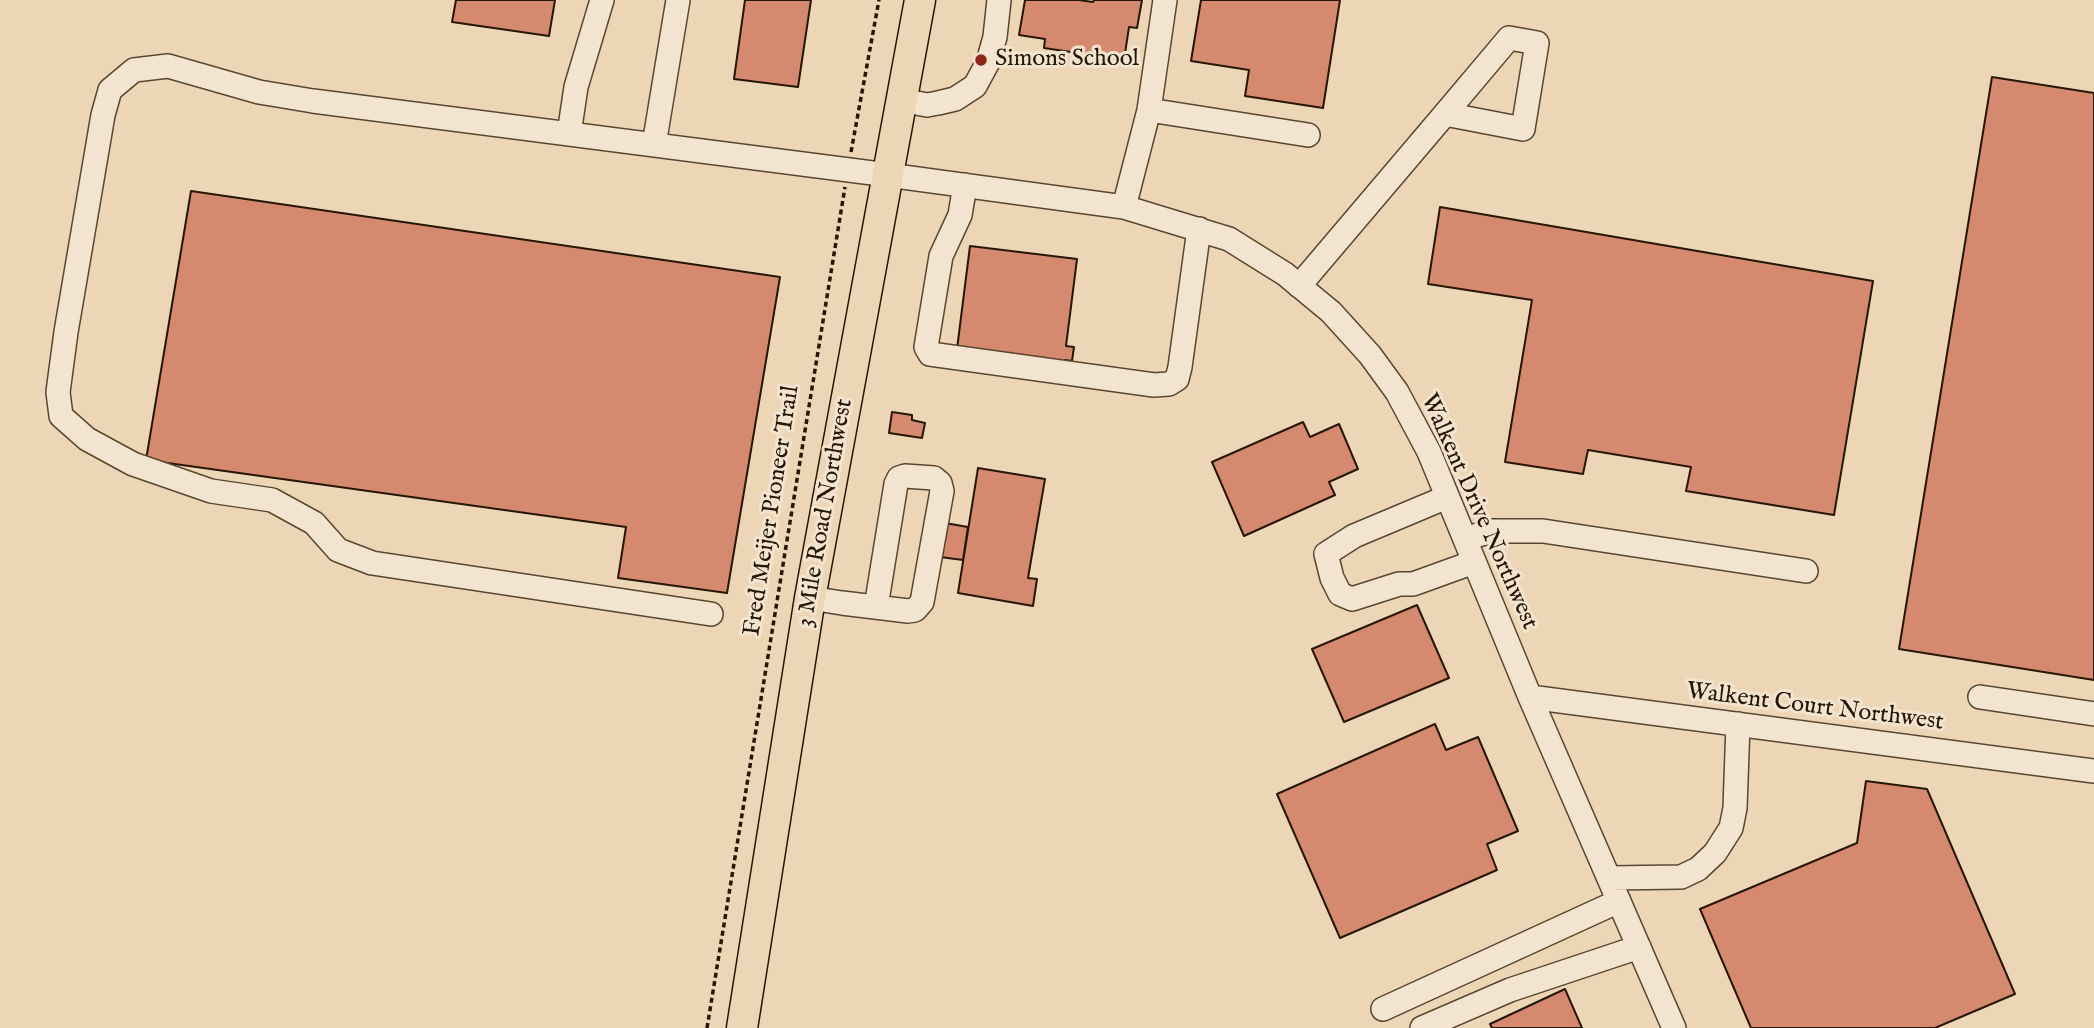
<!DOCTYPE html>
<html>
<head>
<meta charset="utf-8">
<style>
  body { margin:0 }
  canvas { display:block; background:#ecd6b5 }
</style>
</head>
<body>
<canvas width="2094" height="1028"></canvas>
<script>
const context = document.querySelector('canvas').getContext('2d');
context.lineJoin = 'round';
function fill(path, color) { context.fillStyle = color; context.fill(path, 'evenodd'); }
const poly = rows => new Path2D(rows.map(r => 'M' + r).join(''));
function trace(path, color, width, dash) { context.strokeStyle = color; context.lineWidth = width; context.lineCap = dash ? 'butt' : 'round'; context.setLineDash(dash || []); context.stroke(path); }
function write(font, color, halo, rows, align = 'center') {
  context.font = font + ' "IM FELL English",serif'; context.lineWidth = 6; context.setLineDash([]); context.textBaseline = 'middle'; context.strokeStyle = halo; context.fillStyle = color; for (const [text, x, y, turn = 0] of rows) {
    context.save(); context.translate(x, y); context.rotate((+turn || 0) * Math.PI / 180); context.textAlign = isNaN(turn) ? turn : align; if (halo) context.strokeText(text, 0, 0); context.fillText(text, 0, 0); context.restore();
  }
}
const building = poly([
  [456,0,555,0,549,36,452,22,456,0],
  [745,0,811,0,798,87,734,79,745,0],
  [1025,0,1079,0,1093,2,1094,0,1142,0,1137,28,1129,27,1124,60,1044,48,1045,39,1019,35,1025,0],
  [1201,0,1340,0,1323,108,1245,96,1249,70,1191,61,1201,0],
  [1992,77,2094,93,2094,680,1899,649,1992,77],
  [191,191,780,277,727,593,618,578,626,527,146,460,191,191],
  [1440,207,1873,281,1834,515,1686,491,1691,467,1588,450,1583,474,1505,462,1532,300,1428,284,1440,207],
  [970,246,1077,259,1066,346,1074,347,1072,361,1065,360,1065,362,957,349,970,246],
  [892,412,912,415,912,420,925,423,922,438,889,433,892,412],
  [1303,422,1310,437,1339,424,1358,469,1329,482,1335,495,1244,536,1212,462,1303,422],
  [978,468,1045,479,1028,578,1037,579,1033,606,958,593,978,468],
  [945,523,968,527,963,560,940,557,945,523],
  [1417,605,1449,678,1344,722,1312,649,1417,605],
  [1435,724,1446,750,1478,737,1518,831,1487,844,1497,870,1340,938,1277,794,1435,724],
  [1866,781,1927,789,2015,994,1935,1028,1751,1028,1700,909,1857,843,1866,781],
  [1565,989,1582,1028,1492,1028,1490,1024,1565,989]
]);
const path = poly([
  [851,152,879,0],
  [707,1028,845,187]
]);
const minor = poly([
  [901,100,927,105,938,103,955,99,975,86,988,62,995,37,999,0],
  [1149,110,1308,135],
  [569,134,576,87,602,0],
  [654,145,678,0],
  [965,185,960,215,941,256,926,347,930,354,1154,385,1169,384,1177,379,1180,367,1199,229],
  [1124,207,1149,110,1165,0],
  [1299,286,1445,114,1509,38,1537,43,1523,129,1445,114],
  [1447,497,1354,536,1326,554,1332,578,1340,594,1352,599,1399,584,1413,584,1474,562],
  [1465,539,1491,531,1543,531,1806,571],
  [810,598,842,603,908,611,915,610,922,602,942,491,940,483,934,478,905,476,899,478,896,484,876,607],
  [711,614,372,563,338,550,314,523,272,500,211,491,133,464,87,439,61,416,58,392,66,332,103,115,110,90,134,70,168,66,259,92,313,101,888,175,1124,207,1229,239,1285,274,1331,312,1370,355,1397,392,1429,452,1530,697,1674,1028],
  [1530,697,2094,771],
  [1980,697,2094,714],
  [1609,878,1681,877,1698,869,1715,853,1731,828,1735,808,1738,724],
  [1383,1009,1619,901],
  [1422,1028,1510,990,1639,947]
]);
const major = poly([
  [742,1028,810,598,920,0]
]);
const markers = [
  [981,60,7,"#8f2418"]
];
const poiNames = [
  ["Simons School",995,60]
];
const streetNames = [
  ["Fred Meijer Pioneer Trail",773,511,-81],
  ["Walkent Drive Northwest",1478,512,66],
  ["3 Mile Road Northwest",826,513,-80],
  ["Walkent Court Northwest",1815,708,7]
];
fill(building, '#d5896f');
trace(building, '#261704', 2);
trace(minor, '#584730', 26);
trace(major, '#261704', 33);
trace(path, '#261704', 3.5, [5, 3.5]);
trace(minor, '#f3e4cf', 23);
trace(major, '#ecd6b5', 30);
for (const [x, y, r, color] of markers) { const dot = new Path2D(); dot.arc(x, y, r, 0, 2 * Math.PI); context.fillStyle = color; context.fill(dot); trace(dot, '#f3e4cf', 2.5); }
write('24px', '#261704', '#f3e4cf', poiNames, 'left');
write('24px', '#261704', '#f3e4cf', streetNames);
</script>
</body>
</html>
